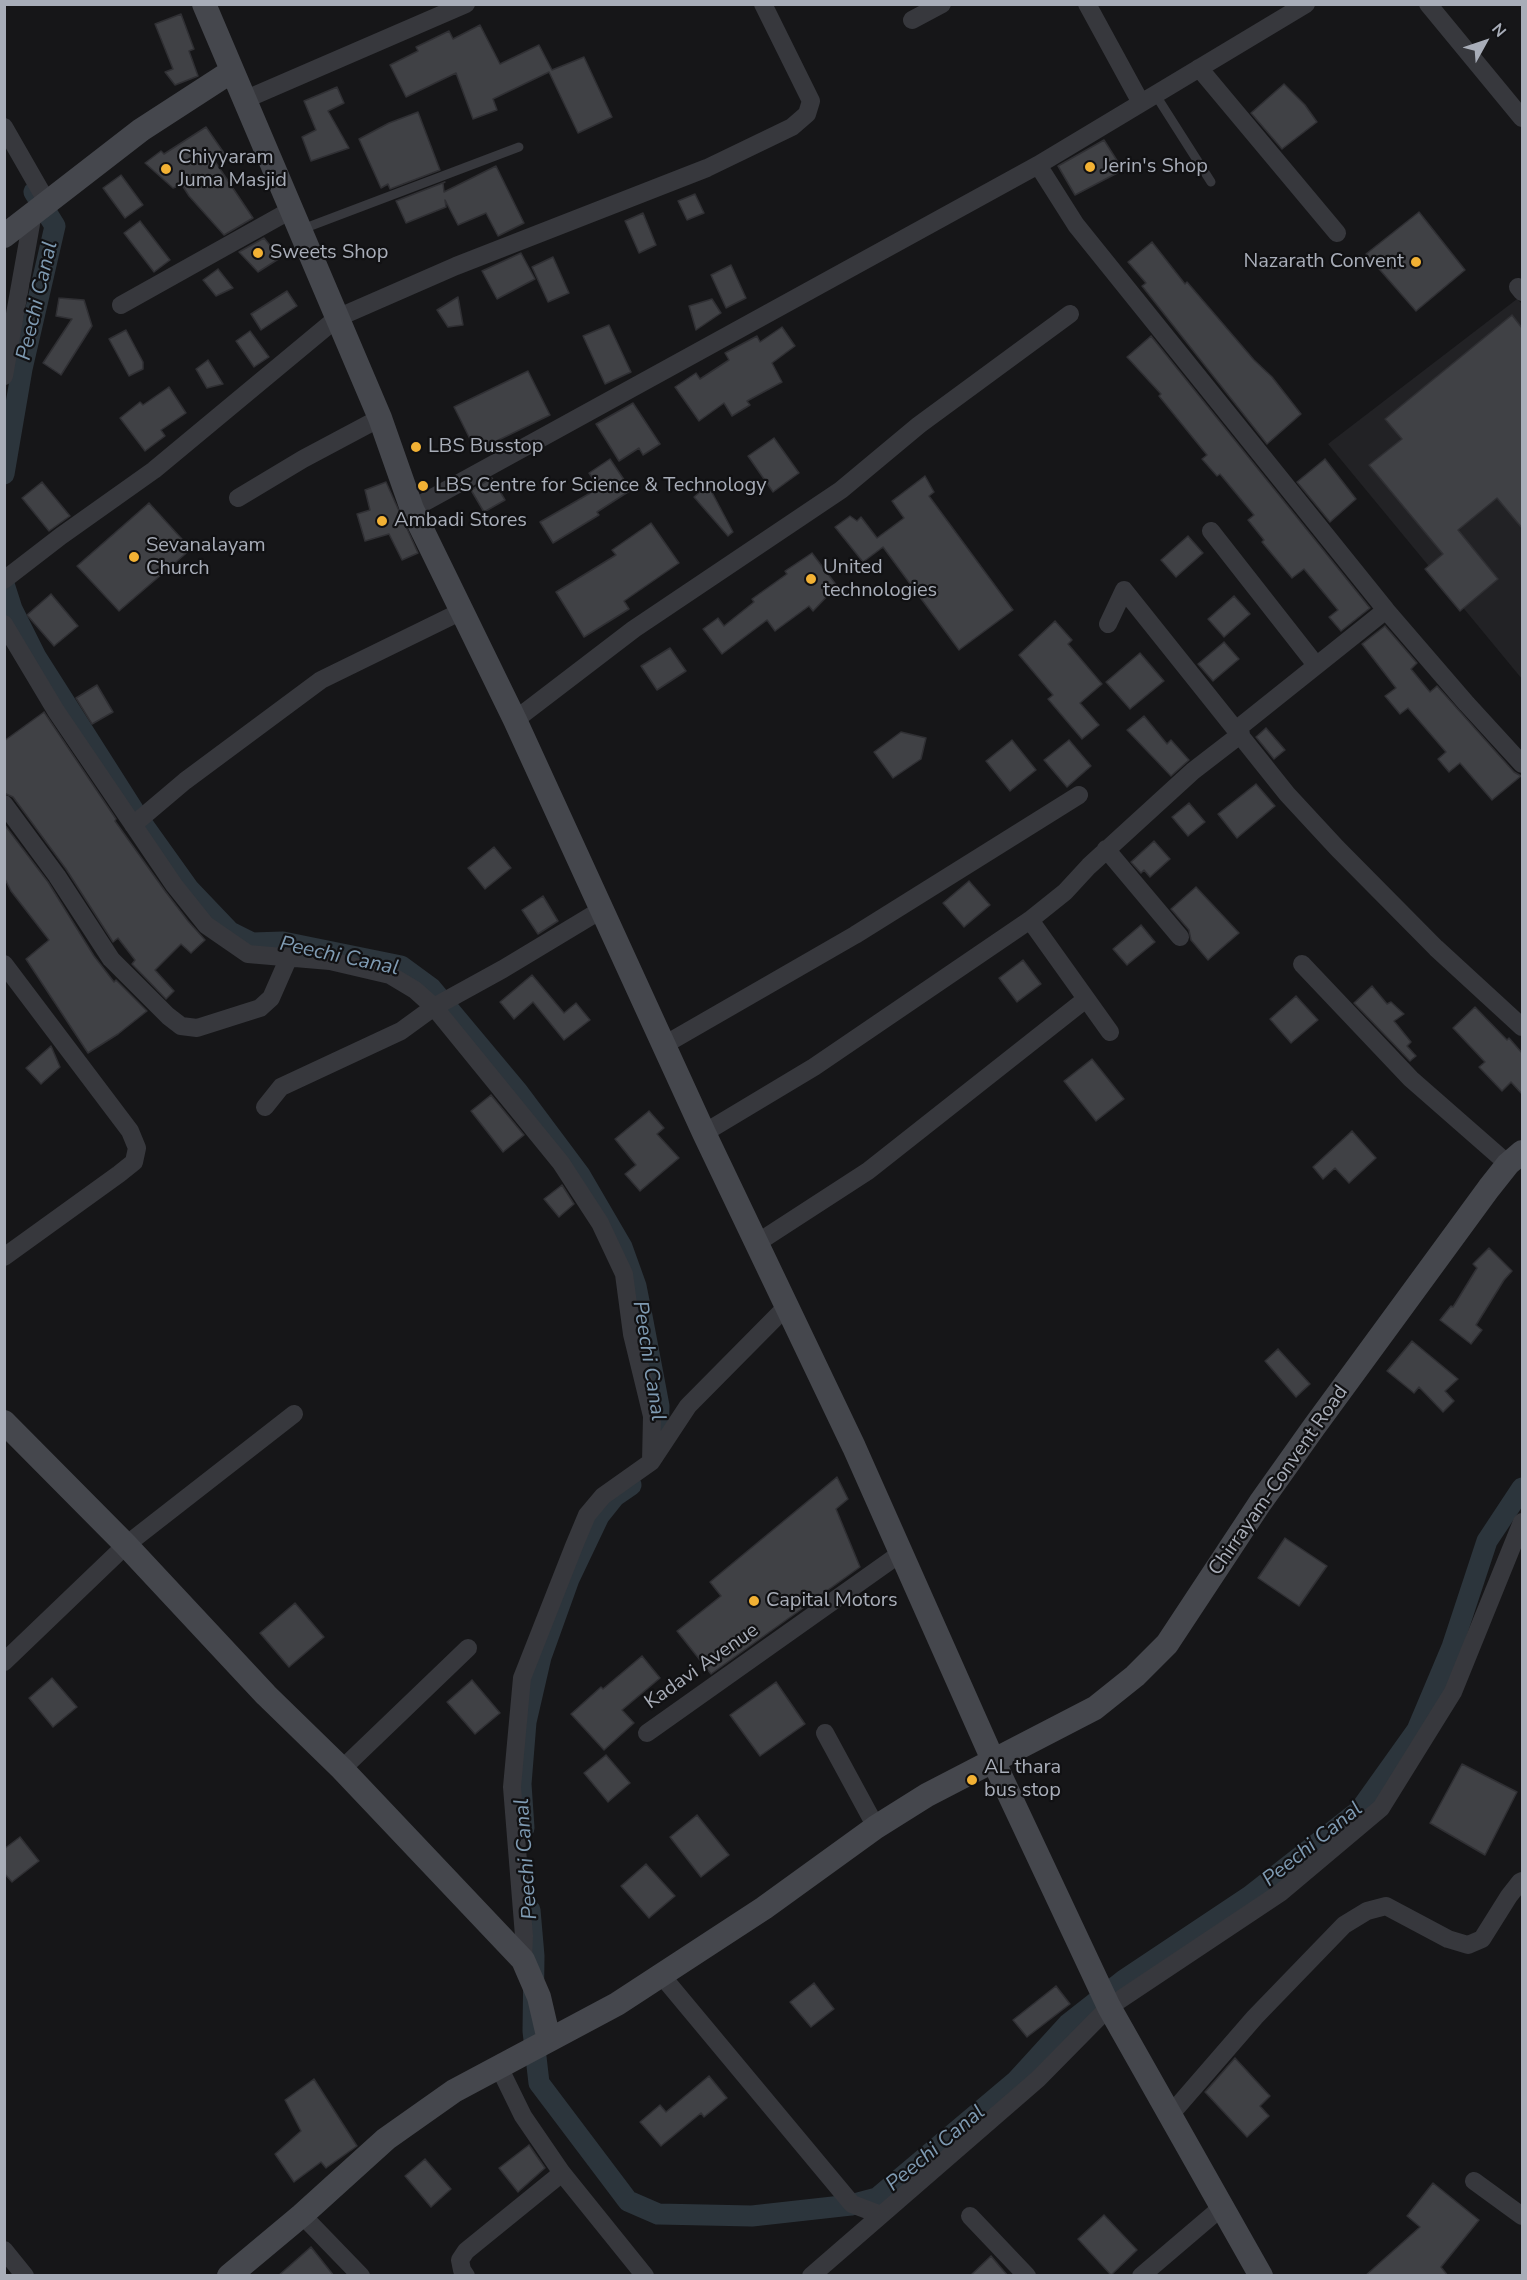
<!DOCTYPE html>
<html>
<head>
<meta charset="utf-8">
<style>
  body { margin:0 }
  #map { position:relative; width:1527px; height:2280px; overflow:hidden; background:#161618; font-family:"Nunito Sans",sans-serif }
  canvas { display:block }
  .frame { position:absolute; inset:0; border:6px solid #a8adb8; pointer-events:none }
  .north { position:absolute; left:1455px; top:12px; width:60px; height:60px; -webkit-text-stroke:4px #111113; paint-order:stroke; rotate:50deg; font-size:16px; font-weight:700; line-height:24px; text-align:center; color:#a8adb8 }
  .north::after { content:''; display:block; margin:auto; width:21px; height:27px; background:#a8adb8; clip-path:polygon(50% 0,100% 100%,50% 72%,0 100%) }
</style>
</head>
<body>
<div id="map">
<canvas width="1527" height="2280"></canvas>
<div class="frame"></div>
<div class="north">N</div>
</div>
<script>
const context = document.querySelector('canvas').getContext('2d');
context.lineJoin = 'round';
function fill(path, color) { context.fillStyle = color; context.fill(path, 'evenodd'); }
const poly = rows => new Path2D(rows.map(r => 'M' + r).join(''));
function trace(path, color, width, dash) { context.strokeStyle = color; context.lineWidth = width; context.lineCap = dash ? 'butt' : 'round'; context.setLineDash(dash || []); context.stroke(path); }
function write(font, color, halo, rows, align = 'center') {
  context.font = font + ' "Nunito Sans",sans-serif'; context.lineWidth = 4.5; context.setLineDash([]); context.textBaseline = 'middle'; context.strokeStyle = halo; context.fillStyle = color; for (const [text, x, y, turn = 0] of rows) {
    context.save(); context.translate(x, y); context.rotate((+turn || 0) * Math.PI / 180); context.textAlign = isNaN(turn) ? turn : align; if (halo) context.strokeText(text, 0, 0); context.fillText(text, 0, 0); context.restore();
  }
}
const built = poly([
  [1517,299,1522,304,1522,679,1328,444]
]);
const canal = poly([
  [4,474,22,369,55,226,34,192],
  [4,584,12,609,36,657,139,819,189,889,230,932,252,943,283,942,401,966,431,988,518,1092,580,1175,622,1247,636,1286,642,1316,659,1406,658,1437],
  [524,1828,521,1784,526,1722,541,1657,569,1579,599,1516,615,1496,631,1485],
  [530,1910,534,1956,533,2031,539,2083,628,2201,658,2214,752,2216,851,2205,877,2198,1016,2081,1068,2024,1124,1980,1250,1896,1360,1810,1417,1730,1452,1647,1487,1541,1522,1488]
]);
const building = poly([
  [181,14,194,49,189,51,198,76,175,85,165,72,173,69,155,24,181,14],
  [480,25,500,64,539,45,552,70,584,57,612,117,578,133,549,72,493,99,497,110,473,119,456,73,406,97,390,65,418,51,416,47,449,31,453,39,480,25],
  [1284,84,1305,105,1317,122,1282,149,1251,113,1284,84],
  [337,87,344,103,328,111,349,148,311,161,302,137,316,130,304,101,337,87],
  [418,112,440,170,390,189,388,184,381,188,359,139,389,123,418,112],
  [206,127,224,153,214,160,253,218,224,235,189,196,182,185,173,188,145,163,161,151,164,154,206,127],
  [1104,140,1123,170,1075,195,1058,166,1104,140],
  [496,166,524,223,498,236,486,213,458,225,445,200,446,207,406,223,396,201,445,182,443,183,444,192,496,166],
  [121,175,143,205,125,218,103,188,121,175],
  [695,194,704,213,687,220,678,201,695,194],
  [1419,212,1465,270,1416,311,1366,254,1419,212],
  [643,213,656,245,639,253,625,221,643,213],
  [140,221,170,260,154,272,124,233,140,221],
  [264,238,280,258,258,272,239,252,264,238],
  [1152,242,1185,284,1187,282,1254,360,1272,377,1301,414,1267,444,1142,286,1146,283,1128,262,1152,242],
  [521,253,535,279,497,299,482,271,521,253],
  [553,257,569,293,548,302,532,267,553,257],
  [731,265,746,298,726,308,711,275,731,265],
  [218,269,233,288,216,296,203,280,218,269],
  [287,291,297,306,261,330,251,314,287,291],
  [458,297,463,325,448,327,437,310,458,297],
  [59,298,84,300,92,326,61,375,43,363,72,319,56,316,59,298],
  [712,299,721,313,696,330,689,306,712,299],
  [1512,315,1522,328,1522,528,1497,498,1458,530,1498,579,1460,611,1425,569,1443,554,1369,465,1402,439,1385,419,1512,315],
  [609,325,631,372,605,384,583,336,609,325],
  [782,327,795,346,772,363,782,382,747,401,750,405,732,416,724,403,699,421,675,387,696,373,700,379,729,360,725,353,757,336,760,342,782,327],
  [126,330,143,362,143,369,129,376,109,339,126,330],
  [250,331,269,357,254,367,236,341,250,331],
  [1151,336,1370,608,1341,631,1329,617,1338,610,1304,569,1292,578,1262,542,1264,540,1248,520,1254,515,1220,474,1217,476,1202,459,1207,455,1159,396,1161,394,1127,357,1151,336],
  [208,360,223,384,207,388,196,369,208,360],
  [528,371,550,415,476,451,454,407,528,371],
  [169,387,186,413,161,430,165,436,145,451,120,418,140,402,143,405,169,387],
  [633,403,660,444,643,455,639,448,619,461,596,424,633,403],
  [774,438,799,473,773,492,748,456,774,438],
  [610,459,631,490,597,512,599,515,553,543,540,522,599,488,589,473,610,459],
  [1325,459,1356,499,1330,522,1297,482,1325,459],
  [925,476,934,492,929,496,1013,610,959,650,883,547,863,562,835,527,850,516,857,521,861,517,877,538,904,518,892,501,925,476],
  [492,478,505,500,484,512,471,490,492,478],
  [42,482,70,516,49,531,22,498,42,482],
  [386,482,418,553,402,560,389,534,365,541,357,514,370,510,365,490,386,482],
  [708,485,733,532,728,536,694,497,708,485],
  [149,503,191,549,119,611,77,566,149,503],
  [651,523,679,563,624,601,629,609,584,637,556,592,616,555,612,550,651,523],
  [1188,536,1203,553,1176,577,1161,560,1188,536],
  [812,553,837,586,813,611,809,606,775,631,767,620,722,654,703,629,718,618,724,626,754,602,752,599,787,574,785,571,812,553],
  [51,594,78,626,54,646,27,615,51,594],
  [1234,596,1250,614,1224,637,1208,619,1234,596],
  [1055,621,1072,640,1068,644,1102,684,1080,703,1099,725,1082,739,1048,699,1053,695,1019,655,1055,621],
  [1385,626,1417,663,1411,669,1430,692,1437,686,1514,772,1521,776,1492,800,1460,763,1449,772,1438,759,1446,752,1408,708,1400,714,1385,696,1396,688,1362,644,1385,626],
  [1224,642,1239,659,1213,681,1198,664,1224,642],
  [670,648,686,671,657,690,641,666,670,648],
  [1140,653,1164,681,1130,709,1106,682,1140,653],
  [97,685,113,712,92,724,76,698,97,685],
  [44,712,116,819,115,821,165,891,188,921,205,940,191,953,181,944,155,970,174,991,166,999,132,964,135,960,118,938,113,942,66,869,13,797,4,793,4,741,44,712],
  [1144,716,1167,744,1171,740,1189,760,1171,776,1127,730,1144,716],
  [1266,728,1285,750,1274,759,1256,737,1266,728],
  [901,732,926,738,921,759,893,778,874,752,901,732],
  [1012,740,1036,770,1010,791,986,761,1012,740],
  [1069,740,1091,766,1067,787,1044,760,1069,740],
  [1256,784,1275,806,1237,838,1218,814,1256,784],
  [1189,803,1205,822,1188,836,1172,817,1189,803],
  [4,824,48,882,94,956,114,982,116,980,147,1011,118,1034,88,1053,26,959,49,940,11,891,4,877,4,824],
  [1154,841,1170,859,1150,877,1144,870,1141,873,1131,862,1154,841],
  [494,847,511,868,485,889,468,868,494,847],
  [969,881,990,905,964,927,943,903,969,881],
  [1196,887,1239,933,1208,960,1191,940,1189,930,1171,909,1196,887],
  [543,896,558,921,538,934,522,910,543,896],
  [1141,925,1155,942,1127,965,1113,949,1141,925],
  [1023,960,1041,984,1017,1002,999,978,1023,960],
  [532,975,564,1013,576,1003,590,1020,564,1040,533,1002,514,1019,500,1002,532,975],
  [1372,986,1387,1004,1391,1002,1404,1014,1394,1021,1411,1042,1407,1046,1416,1056,1410,1061,1354,1003,1372,986],
  [1296,996,1318,1020,1291,1043,1270,1019,1296,996],
  [1475,1007,1507,1040,1509,1038,1522,1053,1522,1094,1511,1082,1502,1091,1479,1067,1485,1062,1453,1028,1475,1007],
  [51,1046,60,1067,41,1084,26,1068,51,1046],
  [1092,1059,1124,1099,1096,1121,1064,1081,1092,1059],
  [491,1095,524,1135,503,1152,471,1111,491,1095],
  [649,1111,664,1128,657,1134,679,1158,640,1191,625,1174,636,1165,615,1139,649,1111],
  [1352,1131,1376,1158,1349,1183,1335,1168,1323,1179,1313,1167,1352,1131],
  [562,1185,574,1204,559,1217,544,1199,562,1185],
  [1489,1248,1512,1271,1504,1280,1476,1325,1482,1330,1471,1344,1440,1320,1451,1306,1453,1307,1477,1268,1473,1264,1489,1248],
  [1412,1341,1458,1379,1445,1391,1454,1401,1443,1412,1419,1387,1414,1393,1387,1371,1412,1341],
  [1278,1349,1310,1384,1296,1397,1265,1361,1278,1349],
  [837,1477,848,1499,836,1509,860,1567,711,1674,677,1631,721,1596,710,1582,837,1477],
  [1285,1538,1327,1566,1299,1606,1258,1578,1285,1538],
  [295,1603,324,1637,289,1667,260,1633,295,1603],
  [642,1656,660,1678,622,1710,634,1723,604,1750,571,1714,601,1687,603,1689,642,1656],
  [52,1678,77,1707,53,1727,29,1698,52,1678],
  [472,1680,500,1713,475,1734,447,1702,472,1680],
  [776,1682,805,1724,760,1756,730,1715,776,1682],
  [606,1755,630,1783,608,1802,584,1773,606,1755],
  [1462,1764,1517,1792,1485,1855,1430,1823,1462,1764],
  [697,1815,729,1855,701,1877,670,1837,697,1815],
  [20,1837,39,1861,12,1882,4,1873,4,1849,20,1837],
  [646,1864,675,1896,649,1918,621,1886,646,1864],
  [814,1983,834,2009,811,2027,790,2002,814,1983],
  [1056,1986,1070,2004,1027,2037,1013,2020,1056,1986],
  [1235,2058,1270,2096,1260,2106,1269,2116,1247,2137,1205,2092,1235,2058],
  [709,2076,727,2098,704,2117,701,2113,661,2146,640,2122,660,2105,666,2112,709,2076],
  [314,2079,357,2146,326,2168,321,2162,294,2182,275,2154,301,2131,285,2100,314,2079],
  [529,2145,545,2168,518,2192,499,2168,529,2145],
  [425,2159,451,2189,431,2207,405,2176,425,2159],
  [1433,2183,1479,2220,1441,2267,1448,2276,1365,2276,1420,2227,1407,2216,1433,2183],
  [1104,2215,1137,2250,1111,2275,1078,2239,1104,2215],
  [311,2247,334,2276,278,2276,311,2247],
  [991,2256,1008,2276,970,2276,991,2256]
]);
const lane = poly([
  [1155,94,1211,182],
  [300,230,519,147]
]);
const street = poly([
  [1087,4,1141,103],
  [1428,4,1522,118],
  [912,20,942,4],
  [1199,68,1337,233],
  [244,100,466,4],
  [4,127,47,202],
  [1038,165,1076,225,1386,610,1467,704,1522,764],
  [1518,287,1522,292],
  [121,305,291,210],
  [4,376,33,213],
  [238,498,303,459,380,418],
  [412,509,1038,165,1306,4],
  [1211,531,1316,665],
  [4,580,61,536,154,470,337,318,456,266,707,168,792,127,807,114,811,101,763,4],
  [4,624,56,711,174,885,206,925,248,954,330,961,390,975,415,990,434,1007,561,1163,600,1223,624,1274,632,1334,652,1416,651,1462],
  [1108,624,1124,590,1287,794,1337,848,1436,948,1522,1027],
  [515,720,634,629,841,490,919,425,1070,314],
  [1237,729,1386,610],
  [4,804,57,876,111,959,168,1016,181,1026,197,1028,260,1008,271,998,289,957],
  [133,825,185,781,321,680,462,611],
  [1106,849,1180,937],
  [1030,920,1110,1032],
  [4,964,130,1131,137,1148,134,1162,119,1174,4,1257],
  [1302,964,1411,1079,1508,1164],
  [664,1045,855,935,1079,795],
  [265,1107,281,1087,401,1031,434,1007,503,969,601,910],
  [704,1133,814,1067,1030,920,1065,892,1089,866,1193,771,1241,734],
  [757,1243,868,1171,1086,999],
  [4,1662,126,1545,294,1414],
  [647,1733,901,1553],
  [825,1733,876,1827],
  [342,1769,468,1648],
  [523,1960,524,1936,512,1787,522,1678,574,1546,587,1515,603,1496,651,1462,688,1406,787,1306],
  [662,1976,852,2204,881,2215],
  [499,2067,523,2116,562,2173,645,2276],
  [1170,2115,1255,2017,1344,1925,1367,1911,1386,1906,1448,1939,1468,1945,1482,1939,1509,1896,1520,1882,1522,1881],
  [1474,2181,1522,2216],
  [302,2215,361,2276],
  [970,2216,1027,2276],
  [4,2250,25,2276],
  [466,2276,462,2270,460,2260,466,2251,562,2173],
  [811,2276,1038,2079,1109,2007,1280,1893,1381,1808,1453,1692,1522,1522],
  [1141,2276,1222,2207]
]);
const secondary = poly([
  [204,4,380,418,412,509,515,720,704,1133,854,1447,993,1760,1109,2007,1261,2276],
  [4,236,141,130,232,71],
  [4,1422,126,1545,266,1695,342,1769,523,1960,539,1997,549,2040],
  [229,2276,302,2215,386,2139,454,2091,617,2004,764,1908,876,1827,927,1795,1095,1708,1135,1676,1167,1644,1260,1503,1314,1427,1489,1188,1508,1164,1522,1152]
]);
const markers = [
  [1090,167,6,"#f2b134"],
  [166,169,6,"#f2b134"],
  [258,253,6,"#f2b134"],
  [1416,262,6,"#f2b134"],
  [416,447,6,"#f2b134"],
  [423,486,6,"#f2b134"],
  [382,521,6,"#f2b134"],
  [134,557,6,"#f2b134"],
  [811,579,6,"#f2b134"],
  [754,1601,6,"#f2b134"],
  [972,1780,6,"#f2b134"]
];
const poiNames = [
  ["Chiyyaram",178,158],
  ["Juma Masjid",178,181],
  ["Jerin's Shop",1102,167],
  ["Sweets Shop",270,253],
  ["Nazarath Convent",1404,262,"right"],
  ["LBS Busstop",428,447],
  ["LBS Centre for Science & Technology",435,486],
  ["Ambadi Stores",394,521],
  ["Sevanalayam",146,546],
  ["Church",146,569],
  ["United",823,568],
  ["technologies",823,591],
  ["Capital Motors",766,1601],
  ["AL thara",984,1768],
  ["bus stop",984,1791]
];
const streetNames = [
  ["Chirrayam-Convent Road",1279,1481,-55],
  ["Kadavi Avenue",702,1667,-35]
];
const waterNames = [
  ["Peechi Canal",38,301,-77],
  ["Peechi Canal",339,957,12],
  ["Peechi Canal",648,1361,81],
  ["Peechi Canal",1313,1845,-39],
  ["Peechi Canal",527,1859,-94],
  ["Peechi Canal",936,2149,-40]
];
fill(built, '#222225');
trace(canal, '#2c353c', 21);
fill(building, '#404145');
trace(building, '#303034', 1.5);
trace(lane, '#37383d', 9);
trace(street, '#37383d', 18);
trace(secondary, '#45474d', 24);
for (const [x, y, r, color] of markers) { const dot = new Path2D(); dot.arc(x, y, r, 0, 2 * Math.PI); context.fillStyle = color; context.fill(dot); trace(dot, '#111113', 2); }
write('20px', '#a8adb8', '#111113', poiNames, 'left');
write('20px', '#a8adb8', '#111113', streetNames);
write('italic 21px', '#7f9bb3', '#111113', waterNames);
</script>
</body>
</html>
